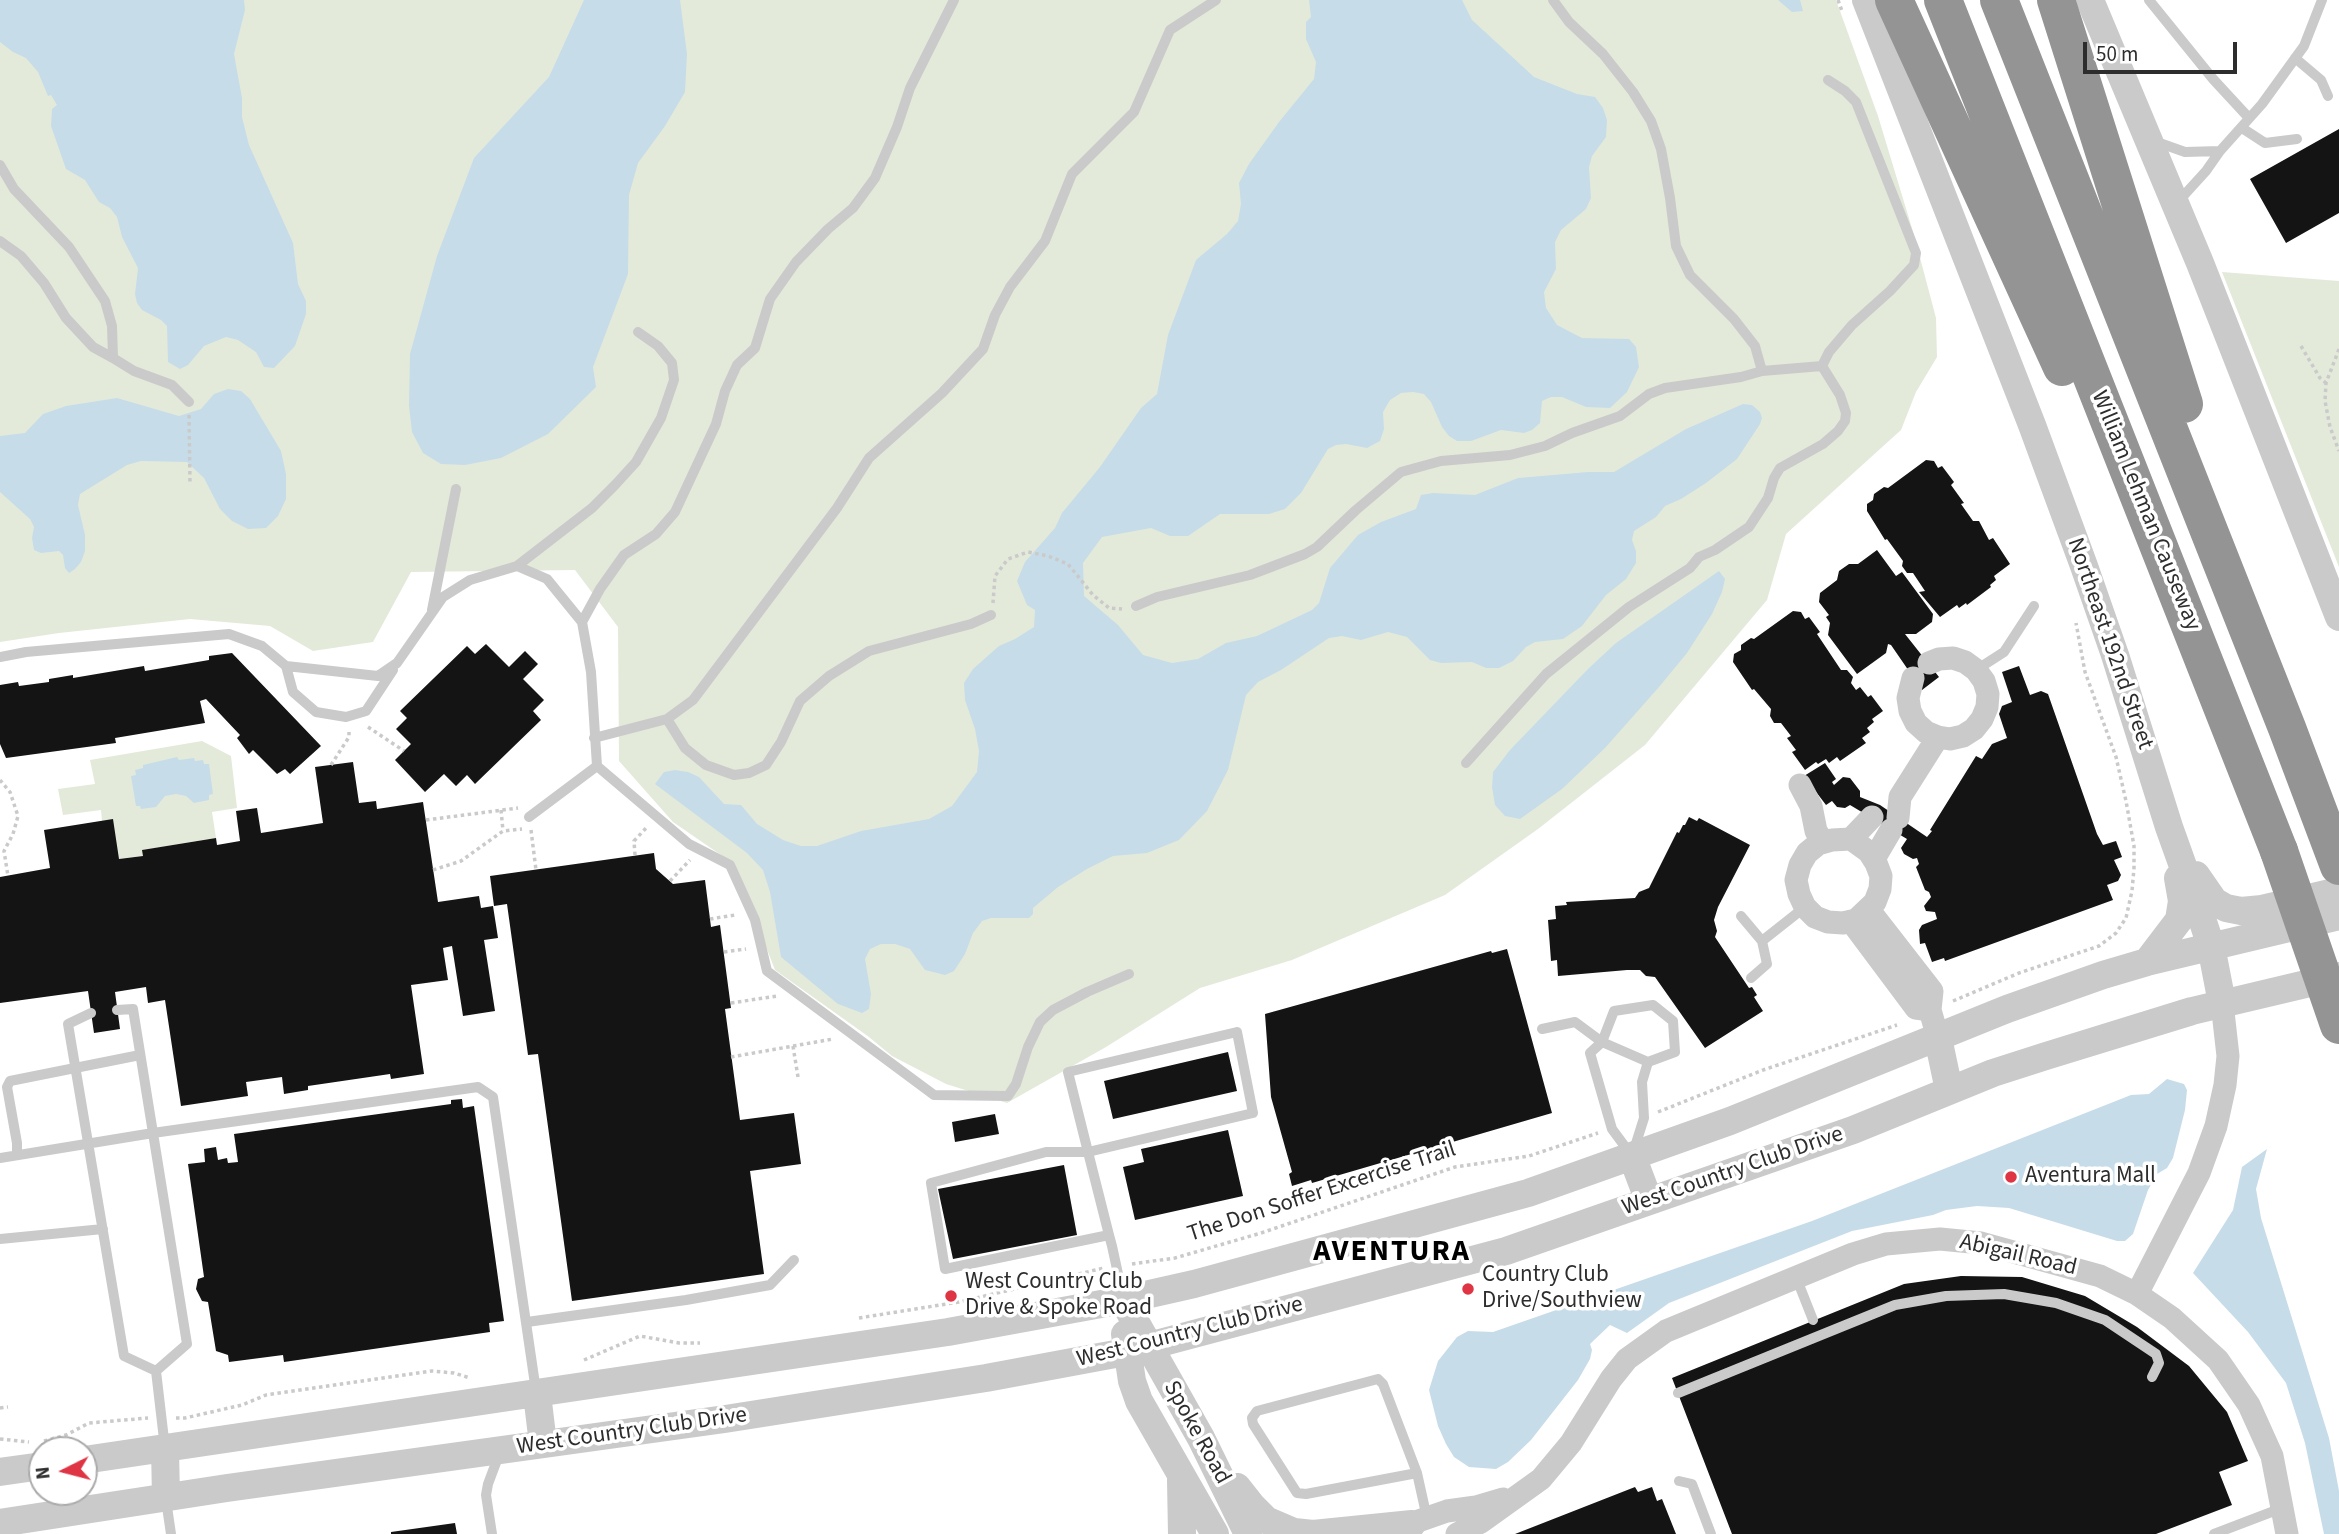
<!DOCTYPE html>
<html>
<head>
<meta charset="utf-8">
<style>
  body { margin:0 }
  #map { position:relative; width:2339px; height:1534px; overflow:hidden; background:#fff; font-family:"Source Sans 3",sans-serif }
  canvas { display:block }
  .north { position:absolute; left:28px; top:1436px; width:70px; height:70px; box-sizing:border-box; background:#fff; border:2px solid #ababab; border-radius:50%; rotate:264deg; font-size:19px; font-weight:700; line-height:28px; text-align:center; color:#2d2d2d }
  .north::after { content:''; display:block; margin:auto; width:24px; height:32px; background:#de3443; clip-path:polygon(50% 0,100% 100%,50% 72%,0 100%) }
  .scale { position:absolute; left:2083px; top:42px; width:154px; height:32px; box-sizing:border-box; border:4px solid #2d2d2d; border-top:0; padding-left:9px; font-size:21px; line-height:24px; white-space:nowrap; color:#2d2d2d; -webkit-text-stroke:5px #fff; paint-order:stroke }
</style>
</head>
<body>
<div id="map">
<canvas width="2339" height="1534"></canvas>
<div class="north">N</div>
<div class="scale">50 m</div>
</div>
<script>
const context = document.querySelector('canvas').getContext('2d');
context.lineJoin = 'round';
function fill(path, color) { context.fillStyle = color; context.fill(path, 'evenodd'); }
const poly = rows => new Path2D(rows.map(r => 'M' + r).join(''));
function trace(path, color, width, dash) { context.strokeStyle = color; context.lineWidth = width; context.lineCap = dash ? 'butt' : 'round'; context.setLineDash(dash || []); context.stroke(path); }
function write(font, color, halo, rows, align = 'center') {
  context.font = font + ' "Source Sans 3",sans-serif'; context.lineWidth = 7; context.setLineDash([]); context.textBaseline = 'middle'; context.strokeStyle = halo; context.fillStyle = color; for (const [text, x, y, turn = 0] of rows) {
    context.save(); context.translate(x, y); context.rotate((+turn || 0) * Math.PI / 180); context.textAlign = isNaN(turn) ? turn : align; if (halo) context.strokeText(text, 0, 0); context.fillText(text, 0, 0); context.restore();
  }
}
const green = poly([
  [0,0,1836,0,1878,116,1914,235,1936,318,1937,357,1916,392,1901,430,1786,534,1767,600,1645,745,1538,829,1445,895,1292,960,1200,988,1106,1047,1007,1103,946,1084,892,1056,869,1037,775,970,734,864,673,822,619,761,618,627,575,570,411,572,373,642,313,651,270,626,190,619,59,633,0,642],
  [2222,272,2339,281,2339,567],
  [202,741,231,756,237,808,212,812,216,838,143,850,143,856,119,859,102,821,101,810,63,815,58,789,95,784,90,760]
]);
const water = poly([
  [0,0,244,0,245,10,234,54,242,98,242,117,249,145,293,243,298,284,306,301,306,314,295,346,274,368,264,367,256,352,238,340,226,337,204,346,188,365,180,369,168,362,167,326,161,320,142,310,137,303,135,294,138,268,122,237,117,217,110,208,99,202,85,180,66,169,51,126,52,109,57,105,51,95,48,96,38,72,26,58,13,52,0,42],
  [584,0,680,0,687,54,685,92,665,126,638,163,629,195,628,274,593,367,596,387,548,434,501,458,465,465,441,464,423,453,412,432,409,406,410,354,437,256,474,158,549,77],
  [1309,0,1462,0,1472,20,1534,77,1577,94,1595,97,1603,108,1607,120,1606,137,1592,156,1589,167,1591,198,1586,209,1561,230,1555,242,1556,269,1544,292,1546,308,1557,325,1582,338,1629,339,1636,347,1639,367,1627,392,1610,408,1586,407,1562,397,1551,397,1542,401,1540,423,1532,430,1524,433,1501,430,1471,441,1457,441,1449,436,1442,427,1431,402,1424,394,1413,392,1401,393,1390,400,1383,412,1384,429,1380,441,1367,448,1346,444,1336,445,1328,449,1301,493,1285,509,1269,514,1220,514,1188,536,1170,536,1151,528,1102,537,1083,563,1084,596,1118,625,1143,655,1172,663,1198,659,1226,643,1257,636,1312,610,1319,603,1330,568,1358,535,1381,522,1416,509,1421,495,1433,493,1475,495,1518,478,1588,472,1614,472,1686,429,1743,404,1752,405,1760,412,1762,418,1760,424,1737,459,1706,483,1681,499,1665,506,1656,517,1634,531,1632,540,1636,551,1636,563,1626,579,1606,595,1582,626,1563,639,1535,642,1526,647,1513,661,1499,668,1486,668,1472,662,1441,663,1430,660,1407,637,1388,632,1361,640,1342,636,1329,638,1281,670,1258,682,1246,695,1228,770,1207,811,1179,840,1147,853,1113,856,1087,869,1058,887,1033,908,1033,914,1029,918,991,918,982,921,973,933,965,954,954,971,945,975,925,970,910,949,895,944,881,944,870,949,865,959,871,994,869,1009,862,1013,838,1004,781,957,770,892,763,870,747,853,655,784,664,772,675,770,688,772,699,777,724,804,741,805,757,824,783,840,801,846,817,846,861,831,929,819,952,806,977,772,979,751,975,729,965,700,964,683,973,669,999,646,1015,639,1034,627,1035,610,1027,605,1017,581,1025,562,1055,528,1062,513,1100,467,1141,408,1157,394,1168,335,1196,260,1227,234,1238,221,1241,204,1239,183,1249,164,1279,122,1314,79,1316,62,1306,39,1306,22,1311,17],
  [1778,0,1800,0,1803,11,1792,12],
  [228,389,241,391,250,399,281,451,286,474,286,499,278,516,266,528,248,529,232,521,220,509,204,478,187,462,141,461,127,465,80,494,78,505,85,535,85,551,81,562,75,569,69,573,65,568,63,555,59,551,41,553,34,550,32,538,34,527,30,519,0,492,0,436,25,433,43,414,66,406,117,398,179,416,201,409,214,394],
  [1719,571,1725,579,1722,592,1712,614,1687,653,1659,687,1605,748,1562,789,1520,819,1505,816,1495,805,1492,787,1493,772,1510,750,1588,669,1616,643],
  [177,757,179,760,194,758,195,761,203,760,204,764,209,764,213,794,209,795,209,800,194,803,186,796,176,794,165,796,156,807,141,809,140,806,136,806,131,776,136,775,135,770,143,768,143,765],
  [2167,1079,2184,1084,2187,1090,2185,1110,2173,1158,2167,1168,2157,1174,2148,1190,2133,1234,2125,1241,2117,1241,2009,1208,1977,1206,1946,1210,1933,1215,1852,1231,1669,1303,1627,1333,1610,1325,1590,1344,1592,1350,1590,1359,1578,1380,1531,1440,1508,1462,1496,1469,1469,1467,1454,1457,1446,1444,1438,1426,1429,1390,1438,1361,1457,1337,1468,1331,1493,1332,1812,1221,2131,1095,2149,1094],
  [2267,1149,2256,1189,2261,1218,2329,1438,2339,1491,2339,1534,2324,1534,2305,1443,2286,1383,2248,1332,2193,1273,2233,1210,2242,1167]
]);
const building = poly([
  [2339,129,2339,213,2286,243,2250,179],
  [1926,460,1934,461,1938,468,1942,466,1954,482,1951,485,1964,503,1961,504,1973,521,1979,521,1989,540,1993,538,2010,564,1994,576,1996,580,1990,585,1991,587,1967,605,1966,603,1959,608,1957,605,1940,617,1919,592,1925,591,1913,573,1907,573,1902,566,1903,561,1887,539,1885,540,1867,511,1867,504,1873,500,1874,494,1884,487,1888,488],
  [1877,550,1896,576,1902,572,1933,614,1932,622,1916,634,1905,634,1939,677,1922,690,1891,645,1888,644,1886,653,1857,674,1828,635,1830,623,1826,617,1829,615,1819,602,1820,593,1837,580,1839,571,1849,564,1858,564],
  [1793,611,1801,612,1805,619,1809,617,1820,632,1817,634,1841,670,1847,670,1853,677,1851,683,1856,690,1860,687,1868,697,1871,695,1883,711,1872,719,1874,722,1867,728,1870,732,1862,738,1866,743,1840,761,1837,757,1829,763,1826,759,1818,764,1816,762,1805,770,1792,752,1796,750,1787,738,1791,736,1781,723,1774,723,1770,716,1771,709,1754,689,1752,690,1733,662,1734,654,1741,650,1741,645,1751,638,1754,639],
  [486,644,509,667,525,651,538,664,523,679,544,700,533,711,541,720,475,784,467,775,456,786,444,774,425,792,395,760,411,744,396,729,407,718,400,711,467,646,475,654],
  [232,653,321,746,290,774,285,769,277,774,253,750,249,754,237,738,240,735,206,699,200,701,205,723,115,738,116,743,6,758,0,744,0,685,18,682,19,686,49,682,49,679,73,675,73,678,144,666,145,671,209,660,209,656],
  [2019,666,2030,695,2041,691,2048,694,2097,834,2103,845,2116,841,2122,857,2114,860,2121,875,2118,881,2107,885,2113,900,1945,961,1944,958,1932,962,1925,943,1920,944,1919,930,1922,925,1937,919,1935,912,1926,911,1924,906,1931,897,1929,892,1925,890,1916,867,1919,864,1917,858,1913,859,1904,854,1901,848,1907,839,1850,805,1845,808,1837,807,1832,801,1826,805,1804,776,1825,763,1836,779,1832,782,1834,785,1843,777,1850,778,1860,791,1860,797,1880,805,1927,837,1932,831,1930,830,1976,756,1982,759,1992,744,2007,738,1999,714,2002,706,2012,702,2002,672],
  [353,762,359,803,376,801,377,809,423,802,438,902,479,896,481,908,493,906,498,938,484,940,495,1011,463,1016,452,946,443,948,448,980,411,985,424,1074,391,1079,390,1074,308,1086,308,1090,284,1094,282,1077,246,1082,248,1096,181,1106,165,1000,148,1003,146,987,115,992,120,1029,94,1033,88,991,0,1003,0,877,50,868,44,830,113,819,119,859,143,856,142,850,216,838,217,845,240,841,236,811,257,808,261,833,323,823,315,767],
  [1689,817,1697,821,1699,818,1750,845,1718,907,1714,920,1717,931,1715,937,1749,988,1752,987,1757,995,1754,997,1763,1011,1705,1048,1655,977,1646,976,1640,970,1627,970,1558,976,1557,960,1551,961,1548,920,1556,919,1555,906,1567,905,1566,902,1635,898,1639,892,1649,888,1677,832,1679,833,1683,825,1685,825],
  [654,853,656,869,673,884,705,880,711,927,720,925,731,1008,725,1009,740,1120,794,1113,801,1164,750,1171,764,1274,572,1301,538,1054,528,1055,507,904,494,906,490,876],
  [1507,949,1552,1113,1312,1183,1311,1180,1292,1186,1289,1174,1292,1172,1271,1097,1265,1014,1491,951,1492,953],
  [1228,1052,1237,1091,1113,1119,1104,1081],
  [462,1099,463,1108,474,1106,504,1321,489,1323,490,1332,284,1362,283,1355,229,1362,228,1355,216,1351,208,1302,202,1301,196,1289,198,1279,204,1277,188,1164,205,1162,204,1149,216,1147,218,1160,227,1158,228,1163,238,1162,234,1134,451,1104,451,1100],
  [995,1114,999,1134,955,1142,952,1122],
  [1228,1130,1243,1196,1135,1220,1123,1167,1144,1162,1141,1149],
  [1064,1165,1077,1235,953,1259,938,1189],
  [1961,1276,2022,1277,2085,1296,2137,1327,2189,1366,2227,1412,2248,1461,2219,1472,2232,1505,2156,1534,1732,1534,1672,1378,1904,1284],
  [1635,1487,1638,1492,1652,1487,1657,1501,1662,1499,1676,1534,1515,1534],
  [455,1523,457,1534,391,1534,391,1532]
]);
const path = poly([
  [1838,0,1842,11],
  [2301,346,2320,378,2326,383],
  [2339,349,2326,383,2325,401,2330,427,2339,451],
  [189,415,190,483],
  [993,603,995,576,1008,559,1028,552,1048,556,1068,564,1093,595,1109,608,1122,609],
  [368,727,404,751],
  [331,765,349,737,349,732],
  [0,780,10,792,18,816,13,834,4,851,8,876],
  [501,810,503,831],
  [426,820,518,808],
  [531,830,536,870],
  [635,855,634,841,647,827],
  [433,870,461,861,503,831,522,829],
  [670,881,690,860],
  [710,919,735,915],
  [724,952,746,949],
  [1953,1001,2019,973,2099,946,2116,933,2126,918,2132,891,2134,868,2134,846,2126,801,2116,757,2085,672,2076,623],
  [731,1003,777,996],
  [793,1046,798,1077],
  [731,1057,833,1039],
  [1658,1112,1763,1070,1897,1025],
  [1132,1264,1175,1258,1261,1233,1455,1167,1529,1156,1598,1133],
  [859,1318,959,1302,1104,1268],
  [584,1360,640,1336,679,1343,700,1343],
  [0,1408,8,1407],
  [176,1418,185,1418,242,1405,266,1395,432,1371,454,1373,470,1378],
  [0,1439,29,1442],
  [44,1441,66,1435,89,1423,148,1418]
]);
const service = poly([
  [1553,0,1569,22,1603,54,1633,92,1651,121,1661,149,1670,198,1676,246,1690,275,1734,319,1755,346,1762,371],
  [2149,0,2213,79,2249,118],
  [2295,58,2321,80,2328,96],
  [2242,128,2265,143,2297,139],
  [2154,141,2185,152,2220,151],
  [0,165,14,189,69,247,105,301,112,326,113,358,93,347,66,318,44,283,21,256,0,241],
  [2176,204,2206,171,2220,151,2262,104,2304,46,2322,0],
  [113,358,134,371,172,385,189,402],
  [1822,366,1829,352,1852,325,1890,291,1914,265,1916,253,1856,102,1845,91,1828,80],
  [517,566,592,508,615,485,636,462,661,418,674,380,672,363,658,346,638,332],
  [1136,606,1157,597,1250,575,1305,554,1317,547,1356,510,1401,472,1441,461,1510,455,1545,446,1572,433,1620,416,1649,394,1665,388,1741,377,1762,371,1822,366,1840,395,1846,413,1845,421,1838,431,1823,444,1780,468,1774,478,1768,498,1749,527,1715,550,1699,557,1690,568,1629,607,1546,674,1466,763],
  [432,610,456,489],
  [582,622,600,589,624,555,656,534,675,512,716,424,725,391,737,365,755,348,770,299,796,262,828,229,853,208,875,178,897,127,910,88,954,0],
  [0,657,26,652,229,634,262,646,286,666,378,676,397,663,443,597,470,580,517,566,547,579,582,622,591,672,597,766,689,844,730,865,755,920,767,971,934,1095,1008,1096,1016,1084,1028,1047,1040,1022,1053,1010,1087,992,1129,974],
  [286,666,293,692,316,712,346,717,366,711,393,670],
  [1976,670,2004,652,2034,606],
  [667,719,685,748,706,765,734,775,749,773,766,765,781,742,800,701,829,676,869,651,971,624,991,615],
  [594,738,667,719,693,700,837,508,869,458,942,393,983,349,995,315,1010,287,1045,241,1072,174,1134,112,1170,30,1216,0],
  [529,817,597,766],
  [1741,916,1762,941,1767,964,1751,978],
  [1762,941,1805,907],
  [91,1013,68,1024,124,1356,156,1371,187,1344,133,1009,117,1010],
  [1542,1029,1575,1022,1602,1042,1614,1011,1653,1005,1673,1021,1675,1052,1648,1062],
  [1602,1042,1648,1062,1642,1082,1644,1118,1632,1156,1612,1129,1590,1053,1602,1042],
  [17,1155,17,1143,7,1087,10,1081,140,1055],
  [0,1158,153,1133,478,1087,493,1097,536,1391],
  [1109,1235,945,1269,931,1183,1046,1152,1088,1152,1253,1113,1237,1032,1068,1072,1088,1152,1109,1235,1112,1246,1123,1297],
  [0,1239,103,1229],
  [1796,1277,1813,1320],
  [527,1322,686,1300,770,1285,794,1260],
  [156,1371,165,1448],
  [1678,1393,1895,1305,1946,1296,2004,1294,2056,1303,2105,1320,2156,1354,2159,1363,2152,1377],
  [1417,1473,1306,1494,1297,1493,1253,1424,1252,1418,1257,1411,1378,1379,1383,1384,1417,1473,1427,1518],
  [1679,1481,1692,1484,1711,1534],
  [166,1500,171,1534],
  [492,1534,486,1495,488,1484,500,1452],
  [2214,1534,2282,1508]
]);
const minor = poly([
  [1913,678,1908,698,1910,711,1916,723,1926,732,1938,737,1950,739,1963,736,1974,729,1982,719,1987,707,1988,694,1984,681,1976,670,1965,662,1953,658,1939,659,1929,663],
  [1800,785,1811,806,1816,831,1823,842],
  [1898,818,1900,797,1938,737],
  [1851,839,1869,852,1876,863,1881,876,1880,889,1875,902,1856,920,1843,923,1828,922,1815,917,1805,907,1799,894,1796,880,1800,865,1807,853,1818,844,1832,840,1851,839],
  [1851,839,1872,817],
  [1874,859,1891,830],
  [1869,910,1932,991,1930,1010,1938,1038],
  [1851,921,1916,1008,1930,1010],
  [2137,1294,2199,1173,2216,1126,2225,1085,2228,1056,2222,1003],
  [1395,1529,1447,1511,1476,1507,1503,1499],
  [1457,1534,1481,1522,1541,1479,1571,1443,1611,1379,1627,1359,1666,1331,1853,1254,1886,1244,1940,1239,1981,1243,2100,1276,2137,1294,2172,1318,2218,1360,2249,1405,2272,1456,2287,1534]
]);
const tertiary = poly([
  [1866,0,2032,425,2084,566,2115,655,2169,827,2203,922,2211,946,2222,1003],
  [2090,0,2200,263,2339,617],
  [2196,875,2214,901,2226,908,2241,911,2262,909,2339,891],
  [2147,962,2179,920,2182,901,2178,878],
  [1938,1038,1949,1090],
  [1632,1156,1649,1201],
  [1123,1300,1201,1438,1248,1534],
  [1125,1334,1132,1381,1139,1401,1215,1534],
  [537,1394,543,1444],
  [165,1448,166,1498],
  [84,1460,948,1332,1123,1300,1194,1284,1528,1193,1730,1121,2007,1009,2103,975,2147,962,2339,916],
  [0,1472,42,1466],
  [1181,1480,1182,1534],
  [1237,1487,1252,1506,1266,1520,1294,1532,1313,1534,1412,1524],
  [0,1523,227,1488,725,1419,986,1378,1126,1352,1506,1251,1853,1130,1993,1073,2046,1056,2192,1011,2339,976]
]);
const motorway = poly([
  [1894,0,2062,367],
  [1943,0,2279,851],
  [1999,0,2287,728,2339,866],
  [2056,0,2184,404]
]);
const motorwayBridge = poly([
  [2279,851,2339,1025]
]);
const markers = [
  [2011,1177,7,"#de3443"],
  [1468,1289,7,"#de3443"],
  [951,1296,7,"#de3443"]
];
const streetNames = [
  ["William Lehman Causeway",2145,511,68],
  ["Northeast 192nd Street",2109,644,71],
  ["West Country Club Drive",1733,1172,-19],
  ["The Don Soffer Excercise Trail",1322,1193,-18],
  ["Abigail Road",2018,1256,13],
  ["West Country Club Drive",1190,1333,-14],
  ["West Country Club Drive",632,1432,-8],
  ["Spoke Road",1196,1433,61]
];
const poiNames = [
  ["Aventura Mall",2025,1177],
  ["Country Club",1482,1276],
  ["Drive/Southview",1482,1302],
  ["West Country Club",965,1283],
  ["Drive & Spoke Road",965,1309]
];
const districtNames = [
  ["AVENTURA",1392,1253]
];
fill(green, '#e3eada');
fill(water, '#c7dce9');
fill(building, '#141414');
trace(path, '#cacaca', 3.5, [3.5, 3.5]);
trace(service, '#cacaca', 10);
trace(minor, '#cacaca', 23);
trace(tertiary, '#cacaca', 28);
trace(motorway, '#949494', 38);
trace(motorwayBridge, '#949494', 38);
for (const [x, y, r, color] of markers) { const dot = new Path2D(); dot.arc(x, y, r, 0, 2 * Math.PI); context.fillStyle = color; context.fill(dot); trace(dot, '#fff', 2.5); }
write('23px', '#2d2d2d', '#fff', streetNames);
write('23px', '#2d2d2d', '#fff', poiNames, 'left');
context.letterSpacing = '2px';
write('bold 30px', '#000', '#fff', districtNames);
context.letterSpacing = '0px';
</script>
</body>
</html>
